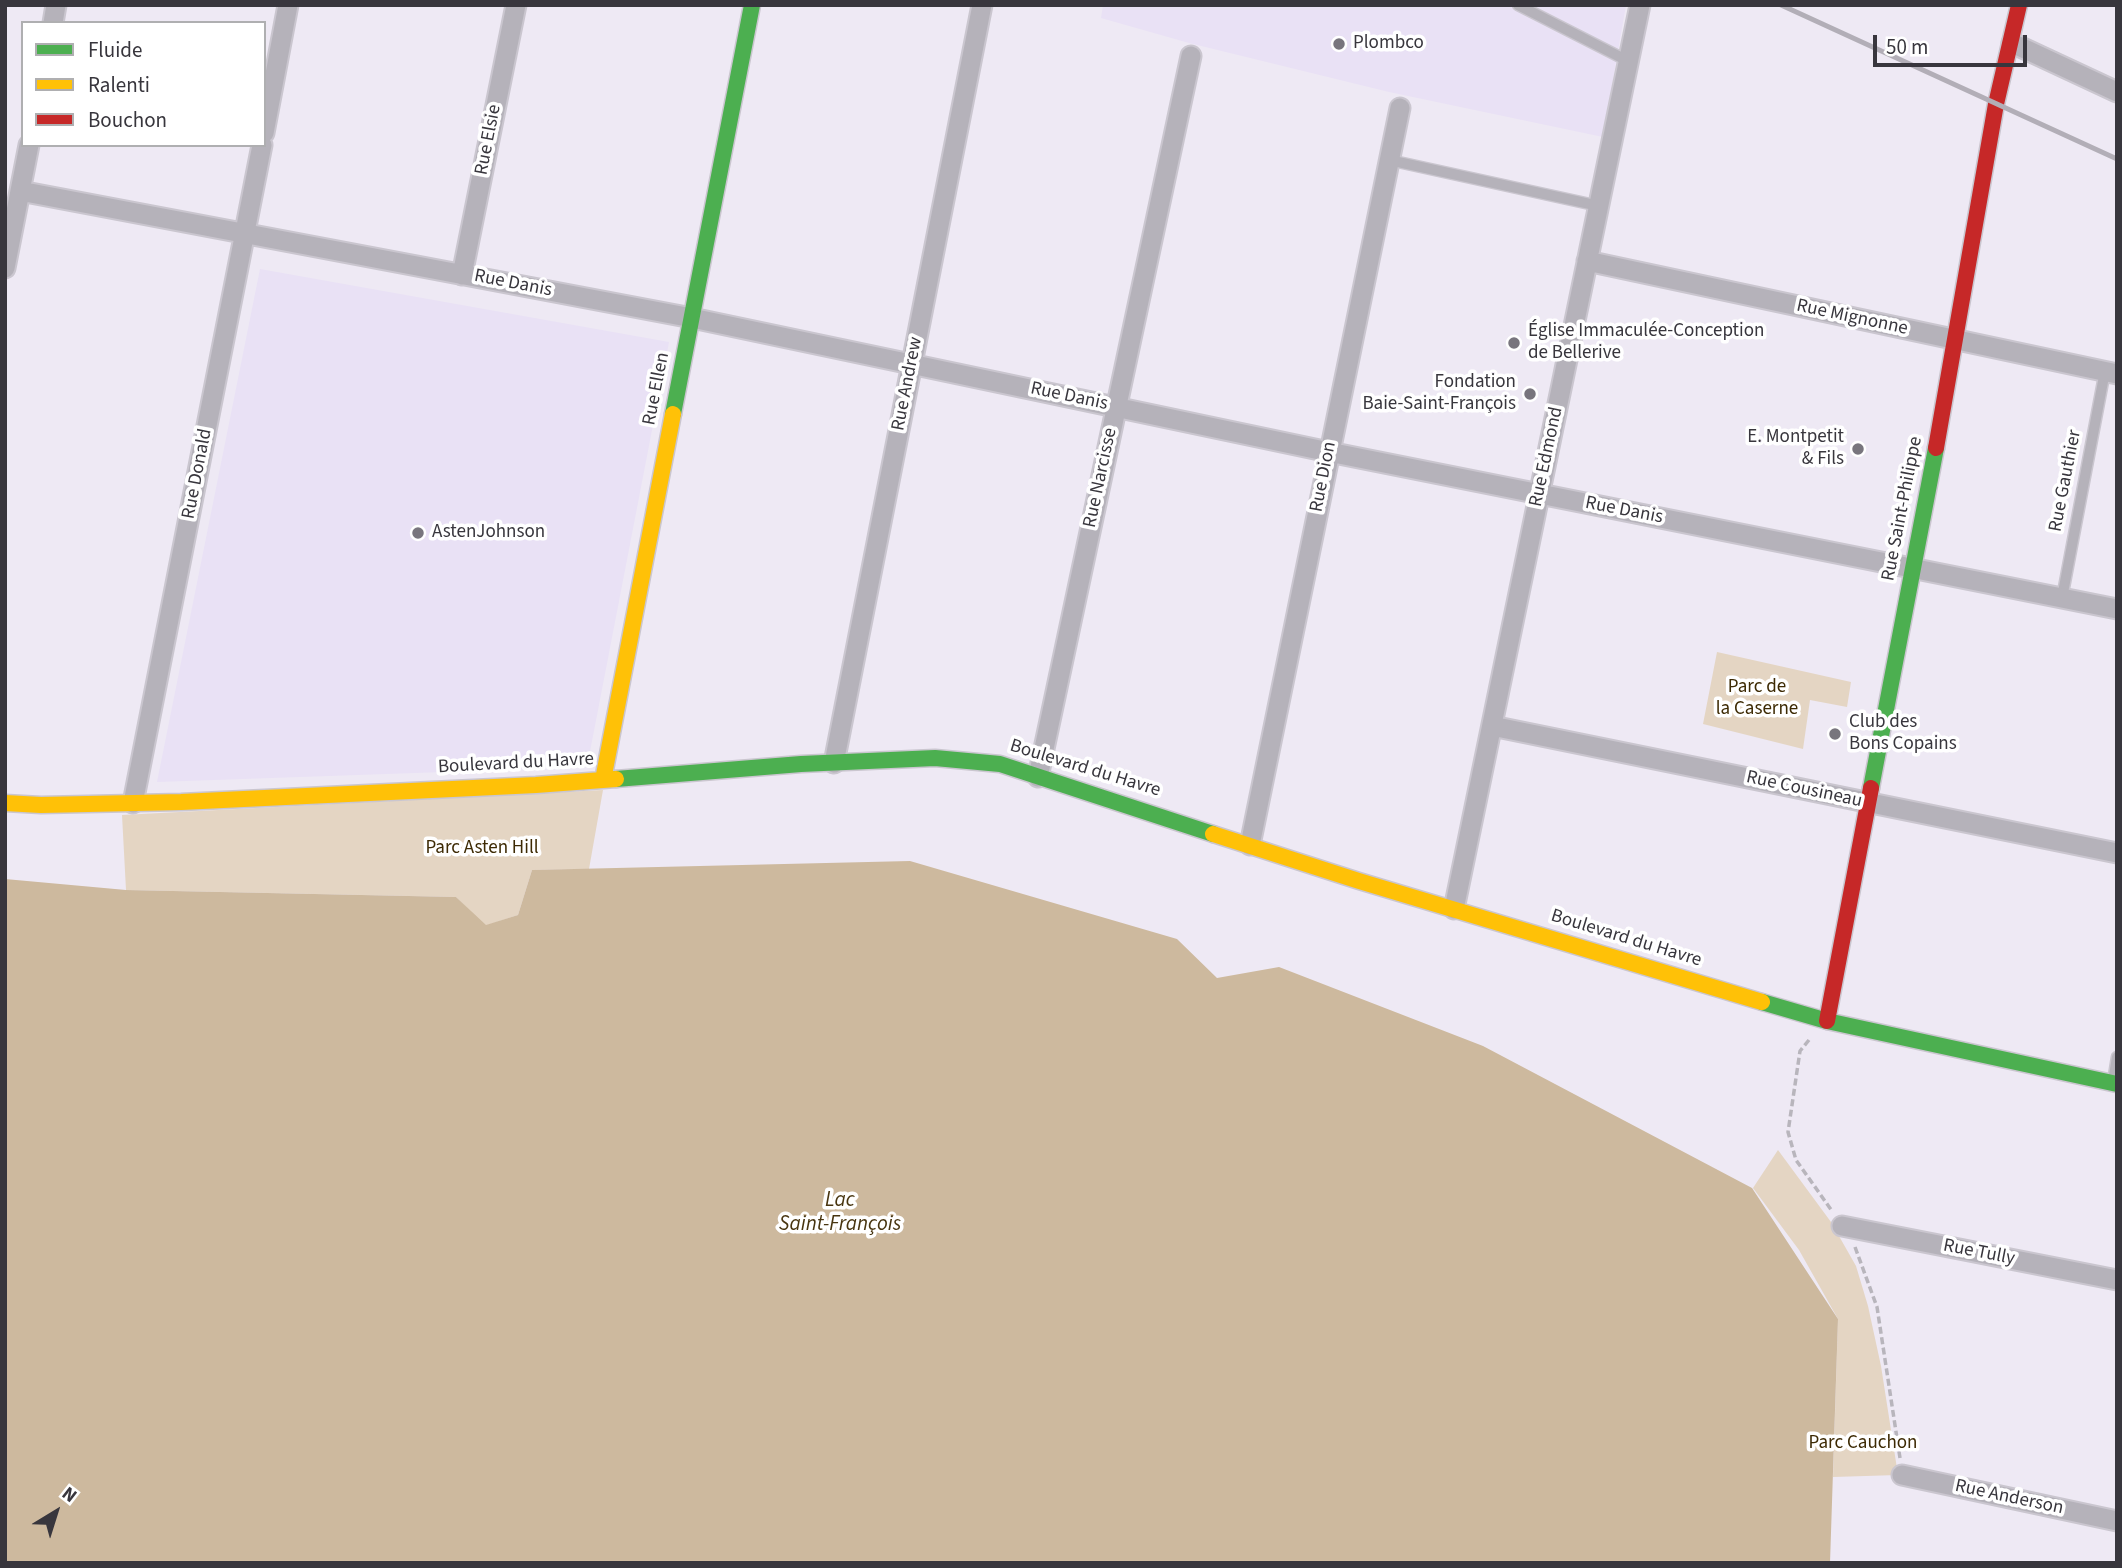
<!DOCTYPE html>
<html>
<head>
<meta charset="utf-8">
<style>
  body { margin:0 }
  #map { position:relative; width:2122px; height:1568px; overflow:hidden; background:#eee9f4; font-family:"Source Sans 3",sans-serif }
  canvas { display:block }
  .frame { position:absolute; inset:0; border:7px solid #38363d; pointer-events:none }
  .legend { position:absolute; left:21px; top:21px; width:245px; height:126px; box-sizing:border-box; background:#fff; border:2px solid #afafb1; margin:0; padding:9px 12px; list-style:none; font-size:21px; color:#38363d }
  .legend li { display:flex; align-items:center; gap:14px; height:35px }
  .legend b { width:35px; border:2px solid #afafb1 }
  .north { position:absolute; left:21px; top:1477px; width:70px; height:70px; -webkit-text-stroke:5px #fff; paint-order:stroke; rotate:38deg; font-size:19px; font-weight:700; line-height:28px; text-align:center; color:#38363d }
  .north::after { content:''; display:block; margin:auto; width:24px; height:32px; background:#38363d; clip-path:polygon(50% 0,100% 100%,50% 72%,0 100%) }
  .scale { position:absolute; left:1873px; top:35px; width:154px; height:32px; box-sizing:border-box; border:4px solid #38363d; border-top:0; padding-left:9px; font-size:21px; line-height:24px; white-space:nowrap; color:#38363d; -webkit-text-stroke:5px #fff; paint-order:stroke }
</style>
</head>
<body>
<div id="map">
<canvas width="2122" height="1568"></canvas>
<div class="frame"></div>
<ul class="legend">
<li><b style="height:9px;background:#4caf50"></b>Fluide</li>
<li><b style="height:9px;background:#ffc107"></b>Ralenti</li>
<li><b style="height:9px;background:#c62828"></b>Bouchon</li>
</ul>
<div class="north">N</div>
<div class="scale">50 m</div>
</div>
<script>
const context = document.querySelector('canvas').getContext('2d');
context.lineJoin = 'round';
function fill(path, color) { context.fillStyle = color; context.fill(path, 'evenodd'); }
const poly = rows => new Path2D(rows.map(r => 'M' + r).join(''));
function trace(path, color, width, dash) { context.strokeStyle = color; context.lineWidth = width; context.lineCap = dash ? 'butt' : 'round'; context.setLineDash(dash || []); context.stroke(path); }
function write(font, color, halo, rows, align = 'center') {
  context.font = font + ' "Source Sans 3",sans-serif'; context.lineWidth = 7; context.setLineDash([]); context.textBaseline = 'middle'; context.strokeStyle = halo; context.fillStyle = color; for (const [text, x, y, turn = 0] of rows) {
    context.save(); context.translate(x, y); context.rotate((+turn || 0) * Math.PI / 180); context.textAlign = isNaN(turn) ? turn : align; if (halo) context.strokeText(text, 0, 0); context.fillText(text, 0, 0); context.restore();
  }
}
const built = poly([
  [1103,5,1626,5,1603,137,1389,92,1189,43,1101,18],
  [260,269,669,342,587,767,157,782]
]);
const green = poly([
  [1717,652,1851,682,1847,707,1810,700,1803,749,1703,724],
  [603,790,589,869,532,870,518,915,485,926,456,897,126,890,122,815],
  [1778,1150,1831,1222,1856,1266,1868,1306,1881,1366,1898,1475,1833,1477,1838,1319,1799,1250,1753,1188]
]);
const water = poly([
  [910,861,1177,939,1217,978,1279,967,1483,1046,1752,1188,1838,1319,1830,1563,5,1563,5,879,126,890,456,897,486,925,518,915,532,870]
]);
const path = poly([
  [1809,1040,1800,1051,1788,1132,1796,1160,1832,1211],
  [1855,1247,1877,1307,1900,1458]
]);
const lane = poly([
  [1518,5,1628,61],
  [1389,160,1599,206],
  [2062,598,2105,371],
  [2113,1082,2117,1057]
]);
const street = poly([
  [53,23,56,5],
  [2012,43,2117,92],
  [264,133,288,5],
  [20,191,692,318,1329,452,2117,609],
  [1587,261,2117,374],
  [5,268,29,145],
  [462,275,516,5],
  [1492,726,2117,853],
  [834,763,982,5],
  [1038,777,1191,56],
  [133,803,262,145],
  [1250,845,1400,108],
  [1454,909,1640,5],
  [1842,1226,2117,1280],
  [1902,1475,2117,1521]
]);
const fast = poly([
  [673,414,752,5],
  [616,779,801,764,935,758,1000,764,1213,834],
  [1871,788,1936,448],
  [1762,1002,1827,1021,2117,1084]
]);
const slow = poly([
  [603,780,673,414],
  [5,803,41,805,181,802,536,785,616,779],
  [1213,834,1359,881,1762,1002]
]);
const jam = poly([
  [1936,448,1996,104,2019,5],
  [1827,1021,1871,788]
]);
const rail = poly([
  [1781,5,2117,159]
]);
const markers = [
  [1339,44,7,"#78757d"],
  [1514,343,7,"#78757d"],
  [1530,394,7,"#78757d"],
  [1858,449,7,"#78757d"],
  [418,533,7,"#78757d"],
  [1835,734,7,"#78757d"]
];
const poiNames = [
  ["Plombco",1353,44],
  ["Église Immaculée-Conception",1528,332],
  ["de Bellerive",1528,354],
  ["Fondation",1516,383,"right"],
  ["Baie-Saint-François",1516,405,"right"],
  ["E. Montpetit",1844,438,"right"],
  ["& Fils",1844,460,"right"],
  ["AstenJohnson",432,533],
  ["Club des",1849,723],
  ["Bons Copains",1849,745]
];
const streetNames = [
  ["Rue Elsie",489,140,-79],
  ["Rue Danis",513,284,11],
  ["Rue Mignonne",1852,318,12],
  ["Rue Andrew",908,384,-79],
  ["Rue Ellen",657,389,-79],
  ["Rue Danis",1069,397,12],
  ["Rue Edmond",1547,457,-78],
  ["Rue Donald",198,474,-79],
  ["Rue Dion",1324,477,-79],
  ["Rue Narcisse",1101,478,-78],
  ["Rue Gauthier",2066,481,-79],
  ["Rue Saint-Philippe",1903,509,-79],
  ["Rue Danis",1624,511,11],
  ["Boulevard du Havre",516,764,-3],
  ["Boulevard du Havre",1085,769,17],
  ["Rue Cousineau",1804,790,12],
  ["Boulevard du Havre",1626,939,17],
  ["Rue Tully",1979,1253,11],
  ["Rue Anderson",2009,1498,12]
];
const parkNames = [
  ["Parc de",1757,688],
  ["la Caserne",1757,710],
  ["Parc Asten Hill",482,849],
  ["Parc Cauchon",1863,1444]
];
const waterNames = [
  ["Lac",840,1201],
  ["Saint-François",840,1225]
];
fill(built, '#e9e1f5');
fill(green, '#e4d5c3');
fill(water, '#cdb99e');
trace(lane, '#cac6cf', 13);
trace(street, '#cac6cf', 23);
trace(fast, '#cac6cf', 19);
trace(slow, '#cac6cf', 19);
trace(jam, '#cac6cf', 19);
trace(path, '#b8b5bc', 3.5, [7, 3.5]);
trace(lane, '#b5b2ba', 10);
trace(street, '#b5b2ba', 19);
trace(fast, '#4caf50', 16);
trace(slow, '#ffc107', 16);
trace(jam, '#c62828', 16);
trace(rail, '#b2aeb7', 5);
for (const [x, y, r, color] of markers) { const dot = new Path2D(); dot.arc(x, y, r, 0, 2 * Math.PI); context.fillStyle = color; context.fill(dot); trace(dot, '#fff', 2.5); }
write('19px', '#38363d', '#fff', poiNames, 'left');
write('19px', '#38363d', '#fff', streetNames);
write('19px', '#3d2a04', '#fff', parkNames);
write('italic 21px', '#483510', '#fff', waterNames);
</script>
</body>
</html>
